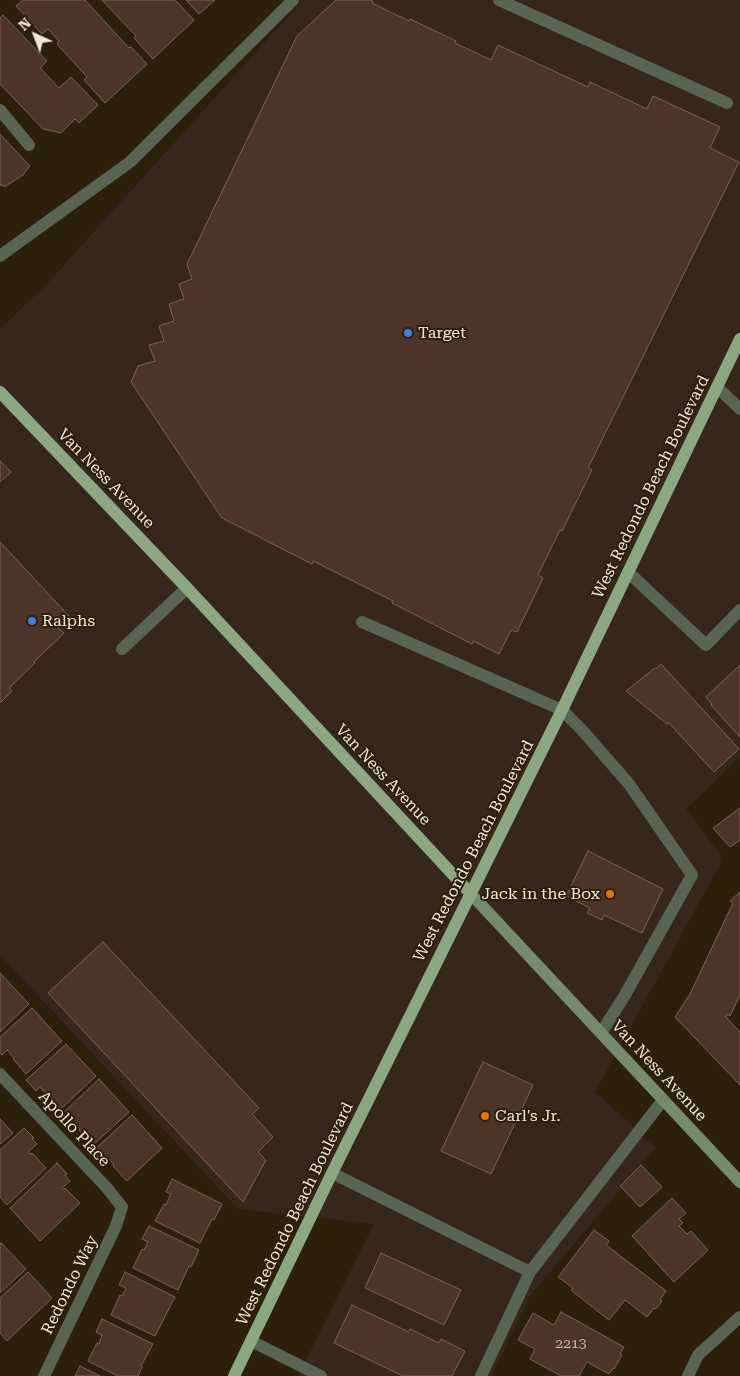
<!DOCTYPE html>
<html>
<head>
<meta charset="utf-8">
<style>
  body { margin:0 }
  #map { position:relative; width:740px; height:1376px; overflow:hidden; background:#2d200b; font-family:"Roboto Serif",serif }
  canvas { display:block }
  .north { position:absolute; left:10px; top:10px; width:50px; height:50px; -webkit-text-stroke:4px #2d200b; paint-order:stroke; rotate:317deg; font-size:14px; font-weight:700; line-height:20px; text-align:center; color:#efe6d9 }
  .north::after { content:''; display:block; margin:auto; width:18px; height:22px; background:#efe6d9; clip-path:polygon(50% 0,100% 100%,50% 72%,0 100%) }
</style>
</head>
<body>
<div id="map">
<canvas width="740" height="1376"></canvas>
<div class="north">N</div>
</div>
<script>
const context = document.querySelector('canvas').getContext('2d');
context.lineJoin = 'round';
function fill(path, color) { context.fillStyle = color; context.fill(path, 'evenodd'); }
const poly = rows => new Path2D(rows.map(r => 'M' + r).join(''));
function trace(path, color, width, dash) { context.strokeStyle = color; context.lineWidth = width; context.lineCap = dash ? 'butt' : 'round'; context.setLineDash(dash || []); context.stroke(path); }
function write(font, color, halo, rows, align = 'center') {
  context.font = font + ' "Roboto Serif",serif'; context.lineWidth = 4; context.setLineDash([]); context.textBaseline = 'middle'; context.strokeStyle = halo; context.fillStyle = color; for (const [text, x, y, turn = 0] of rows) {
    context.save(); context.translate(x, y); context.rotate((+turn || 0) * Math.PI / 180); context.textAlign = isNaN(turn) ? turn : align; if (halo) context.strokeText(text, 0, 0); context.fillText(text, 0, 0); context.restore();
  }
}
const commercial = poly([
  [303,0,740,0,740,757,686,809,723,859,595,1092,656,1147,529,1297,492,1376,298,1376,374,1224,238,1209,0,955,0,329,46,285]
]);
const building = poly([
  [23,0,85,0,129,48,131,47,147,64,105,103,84,80,87,77,57,44,59,41,48,29,42,34,16,6,23,0],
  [102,0,175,0,194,20,153,59,134,38,136,36,102,0],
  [186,0,215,0,199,14,186,0],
  [336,0,371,0,373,1,372,3,409,21,410,19,456,41,455,43,491,60,498,45,588,87,590,82,647,109,653,96,720,127,710,148,739,162,588,468,592,470,562,531,560,530,538,575,543,578,517,632,511,630,499,654,473,641,472,644,392,603,393,601,313,561,312,564,222,518,131,382,138,366,155,361,149,345,164,341,159,326,174,321,169,304,184,299,179,284,192,279,187,264,297,36,336,0],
  [3,15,47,61,40,68,59,88,71,77,98,105,79,123,75,119,61,133,43,129,0,84,0,18,3,15],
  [0,134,30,166,23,175,4,187,1,184,0,186,0,134],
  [0,461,11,472,0,482,0,461],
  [0,542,69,616,57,627,64,633,34,662,35,663,9,688,12,691,0,703,0,542],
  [661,664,739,749,714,772,668,722,667,724,626,691,655,668,656,669,661,664],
  [740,665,740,737,711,705,712,704,706,697,740,665],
  [740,808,740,840,730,847,713,828,740,808],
  [588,851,663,889,642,933,604,915,602,920,587,913,590,908,566,896,588,851],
  [740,892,740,995,730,1016,727,1014,726,1017,740,1032,740,1085,675,1017,690,994,733,903,730,901,740,892],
  [103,942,259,1108,252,1114,273,1137,258,1152,266,1160,243,1202,48,993,103,942],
  [0,973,29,1004,0,1032,0,973],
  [32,1008,62,1041,26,1074,13,1059,14,1058,7,1050,2,1055,0,1053,0,1037,32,1008],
  [66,1044,96,1076,60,1110,40,1087,36,1091,26,1080,66,1044],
  [483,1062,533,1085,491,1174,441,1151,483,1062],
  [99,1079,129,1112,93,1145,79,1130,80,1129,73,1122,69,1126,60,1116,99,1079],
  [132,1115,162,1148,127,1181,113,1166,114,1165,107,1157,102,1162,93,1151,132,1115],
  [0,1119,13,1133,0,1144,0,1119],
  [24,1128,34,1138,32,1139,37,1144,28,1152,30,1154,32,1153,46,1168,7,1205,0,1197,0,1150,24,1128],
  [57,1163,67,1174,65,1175,70,1181,62,1188,63,1190,65,1188,80,1203,40,1241,10,1208,57,1163],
  [641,1165,662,1187,640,1207,620,1186,641,1165],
  [172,1179,222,1204,214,1220,212,1219,200,1243,155,1221,164,1204,166,1205,171,1194,166,1192,172,1179],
  [672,1198,686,1213,679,1219,683,1223,679,1226,687,1234,691,1231,708,1250,674,1282,632,1236,672,1198],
  [149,1226,199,1250,191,1267,189,1266,178,1290,133,1268,142,1249,144,1250,148,1242,142,1239,149,1226],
  [594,1230,609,1241,606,1245,666,1291,660,1300,662,1301,656,1309,654,1308,647,1317,625,1300,609,1320,571,1290,573,1288,558,1277,594,1230],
  [1,1243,26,1269,0,1293,0,1244,1,1243],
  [381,1253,461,1290,444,1325,365,1288,381,1253],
  [28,1272,52,1298,7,1341,0,1333,0,1298,28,1272],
  [125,1272,175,1297,155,1336,111,1315,120,1295,122,1296,126,1288,119,1285,125,1272],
  [352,1305,409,1332,410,1329,439,1343,441,1339,465,1351,452,1376,403,1376,334,1343,352,1305],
  [561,1312,624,1347,620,1354,622,1355,614,1369,613,1368,609,1374,587,1362,579,1376,561,1376,530,1359,535,1349,518,1340,533,1313,554,1325,561,1312],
  [102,1319,153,1344,141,1366,142,1367,138,1376,118,1376,88,1361,97,1343,99,1344,102,1335,96,1332,102,1319],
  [80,1366,100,1376,75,1376,80,1366]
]);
const lane = poly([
  [499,0,727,103],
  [0,110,29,145],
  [0,256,130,162,293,0],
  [717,387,740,409],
  [628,572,706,645,740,610],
  [362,622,562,710,582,730,629,784,692,875,625,995,601,1033],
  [122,649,187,588],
  [0,1074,107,1188,122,1207,116,1226,44,1376],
  [332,1173,530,1272],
  [251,1341,321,1376],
  [481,1376,530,1272,663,1100]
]);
const street = poly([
  [688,1376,698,1355,740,1317]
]);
const secondary = poly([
  [471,894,740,1182]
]);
const primary = poly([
  [0,392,187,588,471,894],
  [234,1376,332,1173,562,710,740,339]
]);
const markers = [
  [408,333,5,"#3f7fe0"],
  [32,621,5,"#3f7fe0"],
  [610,894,5,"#e8710a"],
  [485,1116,5,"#e8710a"]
];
const numberNames = [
  ["2213",571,1344]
];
const poiNames = [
  ["Target",418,333],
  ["Ralphs",42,621],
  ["Jack in the Box",600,894,"right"],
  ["Carl's Jr.",495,1116]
];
const streetNames = [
  ["Van Ness Avenue",106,479,46],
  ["West Redondo Beach Boulevard",651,487,-64],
  ["Van Ness Avenue",383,775,47],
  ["West Redondo Beach Boulevard",474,851,-63],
  ["Van Ness Avenue",659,1071,47],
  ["Apollo Place",74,1129,47],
  ["West Redondo Beach Boulevard",295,1214,-64],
  ["Redondo Way",70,1285,-64]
];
fill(commercial, '#36261c');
fill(building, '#4c3528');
trace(building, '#7a6153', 1);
trace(lane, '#576552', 12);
trace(street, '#576552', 12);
trace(secondary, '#748b6c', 12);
trace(primary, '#8ba881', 12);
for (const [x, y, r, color] of markers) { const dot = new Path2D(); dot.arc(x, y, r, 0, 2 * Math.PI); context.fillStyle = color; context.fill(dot); trace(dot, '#2d200b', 2); }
write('14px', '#c6baad', null, numberNames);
write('16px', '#efe6d9', '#2d200b', poiNames, 'left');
write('16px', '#efe6d9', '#2d200b', streetNames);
</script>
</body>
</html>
